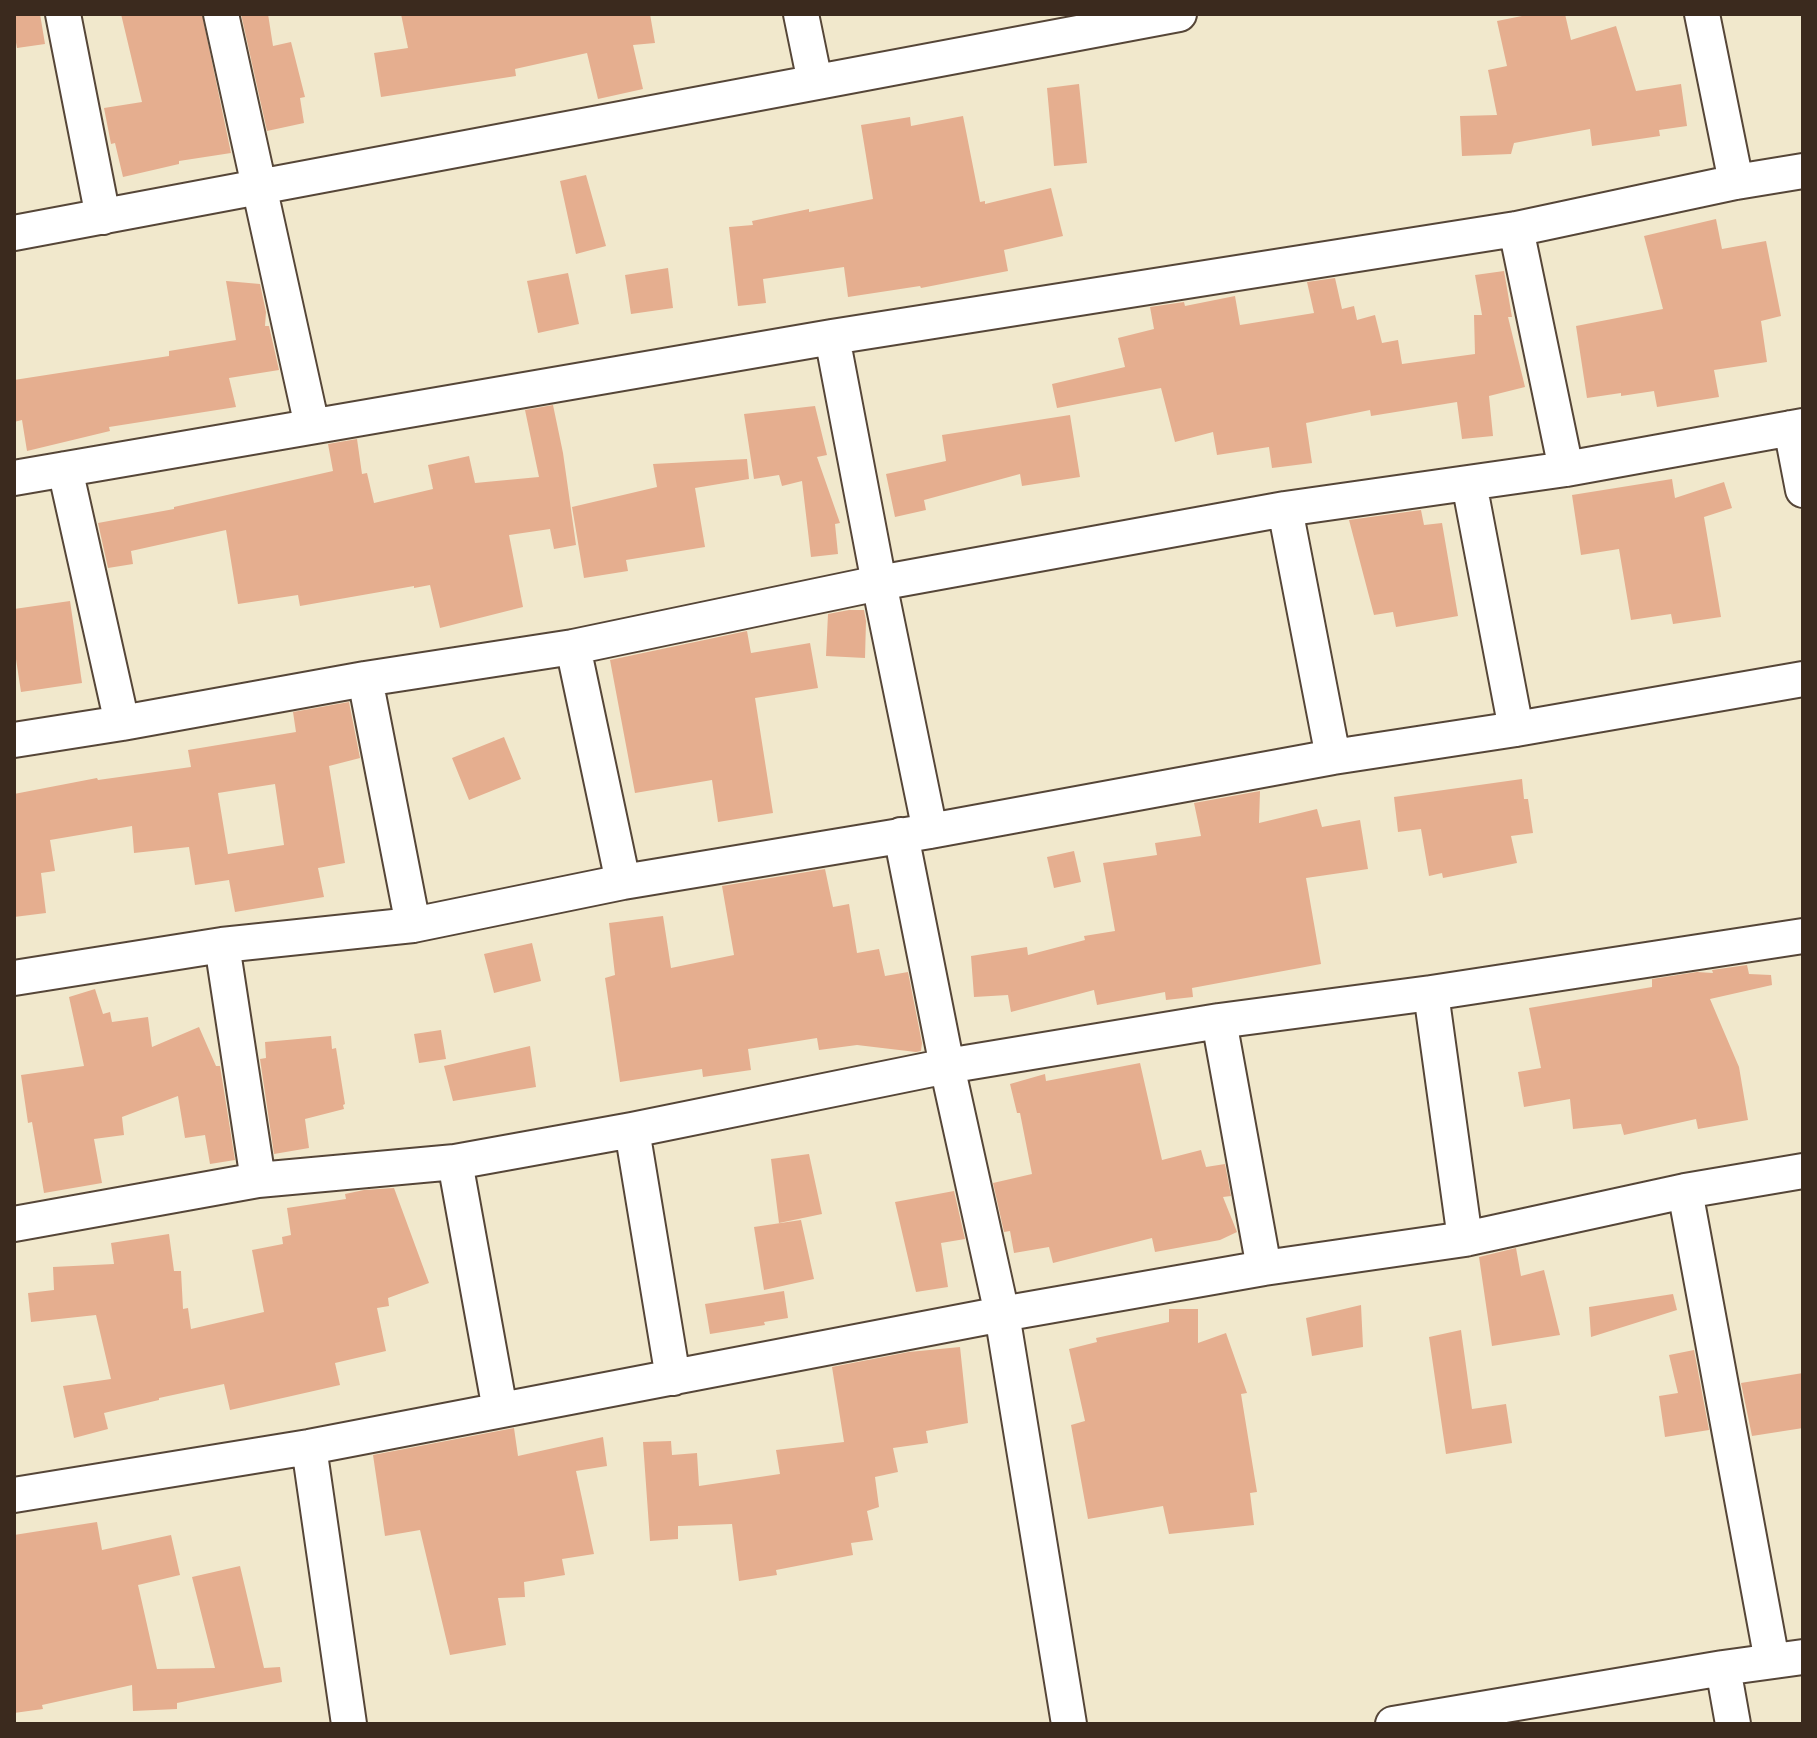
<!DOCTYPE html>
<html>
<head>
<meta charset="utf-8">
<style>
  body { margin:0 }
  #map { position:relative; width:1817px; height:1738px; overflow:hidden; background:#f1e8cc; font-family:Sriracha,sans-serif }
  canvas { display:block }
  .frame { position:absolute; inset:0; border:16px solid #3b2a1e; pointer-events:none }
</style>
</head>
<body>
<div id="map">
<canvas width="1817" height="1738"></canvas>
<div class="frame"></div>
</div>
<script>
const context = document.querySelector('canvas').getContext('2d');
context.lineJoin = 'round';
function fill(path, color) { context.fillStyle = color; context.fill(path, 'evenodd'); }
const poly = rows => new Path2D(rows.map(r => 'M' + r).join(''));
function trace(path, color, width, dash) { context.strokeStyle = color; context.lineWidth = width; context.lineCap = dash ? 'butt' : 'round'; context.setLineDash(dash || []); context.stroke(path); }
const building = poly([
  [14,14,40,14,45,44,17,48,14,31],
  [121,14,202,14,231,153,179,161,179,164,123,177,115,143,111,144,104,108,142,102],
  [241,14,268,14,273,46,291,42,305,97,300,98,304,123,267,131],
  [401,14,650,14,655,43,633,45,643,89,598,99,587,53,515,69,516,76,381,97,374,53,408,48],
  [1532,14,1565,14,1571,40,1616,26,1636,91,1681,84,1687,126,1659,130,1660,136,1592,146,1590,129,1514,143,1511,154,1462,156,1460,116,1497,115,1488,70,1507,66,1497,21],
  [1079,84,1087,163,1054,166,1047,88],
  [963,116,980,202,985,201,985,204,1051,188,1063,236,1004,250,1008,271,921,288,920,286,848,297,844,267,763,279,766,303,738,306,729,227,753,225,752,221,809,209,809,212,873,199,861,125,910,117,911,126],
  [586,175,606,246,576,254,560,181],
  [1716,219,1722,249,1766,241,1781,316,1761,321,1767,362,1714,370,1719,397,1657,407,1654,391,1621,396,1621,393,1587,398,1576,326,1663,309,1644,236],
  [668,268,673,308,631,314,625,275],
  [1504,271,1512,317,1508,317,1525,387,1489,396,1493,436,1462,439,1457,402,1371,416,1370,410,1306,423,1312,463,1272,468,1269,447,1217,455,1213,432,1175,442,1161,388,1057,408,1052,384,1125,367,1118,338,1154,329,1150,307,1184,302,1185,306,1235,296,1240,325,1314,313,1307,282,1335,278,1342,309,1354,306,1357,320,1375,315,1382,343,1398,340,1402,364,1475,354,1474,315,1482,315,1475,275],
  [568,273,579,324,538,333,527,281],
  [226,281,260,284,266,312,265,326,269,326,279,370,229,378,236,407,109,427,110,431,27,451,22,420,14,422,14,380,169,356,169,351,236,340],
  [553,405,563,453,576,545,554,549,550,529,509,535,523,607,440,628,430,585,414,588,414,586,300,606,298,595,238,604,226,530,131,551,133,564,108,568,98,523,174,509,174,507,333,471,328,444,357,439,362,474,367,473,374,503,433,489,428,465,469,456,475,483,539,477,525,410],
  [815,406,827,455,817,457,840,523,835,524,838,554,811,557,802,481,782,486,779,475,754,479,744,414],
  [1070,415,1080,477,1022,486,1020,474,924,500,926,510,895,517,886,474,946,461,942,435],
  [747,459,749,479,695,488,705,547,626,560,628,571,584,578,572,507,657,487,653,464],
  [1672,479,1675,498,1724,482,1732,508,1704,517,1721,617,1673,624,1671,614,1631,620,1619,549,1581,555,1572,495],
  [1421,510,1424,525,1442,523,1458,616,1396,627,1393,612,1374,615,1349,520],
  [70,601,82,683,21,692,14,646,14,609],
  [849,610,864,610,866,621,865,658,826,656,828,614],
  [747,631,751,653,810,643,818,688,755,698,773,813,718,822,712,780,635,793,610,660],
  [349,702,360,758,329,766,345,863,318,868,324,897,235,912,229,880,195,885,189,847,134,853,132,826,50,840,55,871,41,873,46,913,14,917,14,794,97,778,98,780,191,767,188,750,296,732,293,712],
  [275,784,284,845,228,854,218,793],
  [504,737,521,779,469,800,452,758],
  [1522,779,1524,799,1528,799,1533,833,1511,836,1517,863,1443,878,1442,873,1429,876,1421,829,1398,832,1394,797],
  [1260,791,1259,823,1317,809,1322,827,1360,820,1368,869,1306,878,1321,964,1192,988,1193,997,1166,1000,1165,992,1097,1005,1094,990,1011,1012,1008,995,974,997,971,956,1027,947,1028,955,1085,940,1084,936,1115,931,1103,863,1157,855,1155,843,1201,836,1194,803],
  [1074,851,1081,882,1054,888,1047,857],
  [825,869,833,907,849,904,857,953,879,949,885,976,908,972,922,1043,921,1051,916,1052,857,1045,819,1050,817,1038,748,1049,751,1070,703,1077,702,1069,620,1082,605,978,615,975,609,923,663,916,671,968,734,955,722,886],
  [532,943,541,981,494,993,484,954],
  [1747,965,1749,974,1771,975,1772,985,1710,999,1739,1067,1748,1120,1698,1129,1696,1119,1624,1135,1621,1124,1573,1129,1570,1099,1524,1107,1518,1072,1541,1068,1529,1008,1652,987,1652,979,1697,972,1713,973,1712,970],
  [95,989,103,1014,110,1012,112,1022,148,1017,152,1047,199,1027,216,1066,220,1066,235,1160,210,1164,205,1135,185,1138,178,1096,122,1117,124,1135,94,1139,102,1183,44,1193,32,1122,28,1123,21,1075,84,1066,69,997],
  [441,1030,446,1059,419,1063,414,1034],
  [331,1036,332,1049,336,1048,345,1104,343,1105,344,1109,305,1119,309,1148,274,1154,260,1059,266,1058,265,1042],
  [530,1046,536,1087,453,1101,444,1066],
  [1140,1063,1162,1160,1201,1150,1206,1167,1225,1164,1231,1196,1223,1197,1237,1232,1220,1240,1155,1252,1152,1238,1053,1263,1049,1247,1014,1253,1010,1231,1004,1232,993,1183,1032,1174,1020,1113,1017,1113,1010,1084,1045,1074,1046,1081],
  [809,1154,822,1214,779,1223,771,1159],
  [394,1188,429,1283,388,1298,389,1306,377,1308,386,1351,335,1363,340,1385,230,1410,224,1384,159,1398,159,1400,104,1413,108,1429,74,1438,63,1386,111,1379,96,1315,31,1322,28,1293,54,1290,53,1267,114,1264,111,1243,169,1234,174,1271,181,1271,183,1309,188,1308,191,1329,264,1312,252,1250,283,1244,282,1237,291,1235,287,1208,346,1199,345,1194,364,1190],
  [954,1191,965,1239,941,1243,948,1287,916,1292,895,1202],
  [801,1220,814,1279,764,1290,754,1227],
  [1516,1248,1521,1276,1544,1270,1560,1335,1492,1346,1479,1257],
  [784,1291,788,1318,764,1322,765,1325,710,1334,705,1304],
  [1673,1294,1677,1310,1591,1337,1589,1307],
  [1361,1305,1363,1347,1312,1356,1306,1318],
  [1169,1309,1198,1309,1198,1343,1226,1333,1247,1393,1241,1394,1257,1492,1250,1493,1254,1525,1169,1534,1163,1506,1088,1519,1071,1425,1085,1421,1069,1349,1097,1342,1096,1338,1169,1322],
  [1461,1330,1472,1409,1506,1404,1512,1443,1446,1454,1429,1337],
  [960,1347,968,1423,926,1431,928,1443,893,1448,898,1472,875,1477,879,1507,867,1511,873,1540,851,1543,853,1555,776,1570,777,1575,739,1581,732,1524,678,1526,678,1539,650,1541,643,1442,671,1441,672,1455,697,1453,699,1486,780,1474,776,1450,844,1442,832,1367,909,1352],
  [1694,1350,1709,1430,1665,1437,1659,1396,1678,1393,1669,1355],
  [1803,1373,1803,1428,1752,1436,1741,1383],
  [514,1428,518,1456,603,1437,607,1466,576,1471,594,1554,562,1559,565,1575,524,1582,525,1597,498,1598,506,1645,450,1655,420,1530,385,1536,373,1455],
  [97,1522,102,1550,171,1535,180,1575,138,1585,157,1669,215,1668,192,1577,240,1566,264,1668,280,1667,282,1682,177,1703,177,1709,133,1711,132,1685,42,1705,43,1709,14,1713,14,1535]
]);
const street = poly([
  [63,14,103,217],
  [221,14,312,426],
  [801,14,815,82],
  [1702,14,1736,182],
  [1516,229,1566,469],
  [14,233,1179,14],
  [832,337,879,583,930,831],
  [1791,428,1803,490],
  [65,469,122,723],
  [14,478,832,337,1516,229,1736,182,1803,171],
  [1469,483,1516,729],
  [1285,509,1333,757],
  [573,647,623,882],
  [365,679,413,925],
  [14,740,122,723,365,679,573,647,879,583,1285,509,1566,469,1803,426],
  [901,835,947,1066,1002,1314,1069,1724],
  [222,945,258,1180],
  [14,978,222,945,413,925,623,882,930,831,1333,757,1516,729,1803,679],
  [1431,993,1465,1239],
  [1219,1021,1264,1268],
  [632,1130,673,1378],
  [455,1162,500,1410],
  [1685,1191,1772,1661],
  [14,1224,258,1180,455,1162,632,1130,947,1066,1219,1021,1431,993,1803,936],
  [309,1447,349,1724],
  [14,1495,309,1447,1002,1314,1264,1268,1465,1239,1685,1191,1803,1171],
  [1723,1668,1733,1724],
  [1393,1724,1723,1668,1803,1657]
]);
fill(building, '#e5ae8f');
trace(street, '#564638', 38);
trace(street, '#fff', 34);
</script>
</body>
</html>
